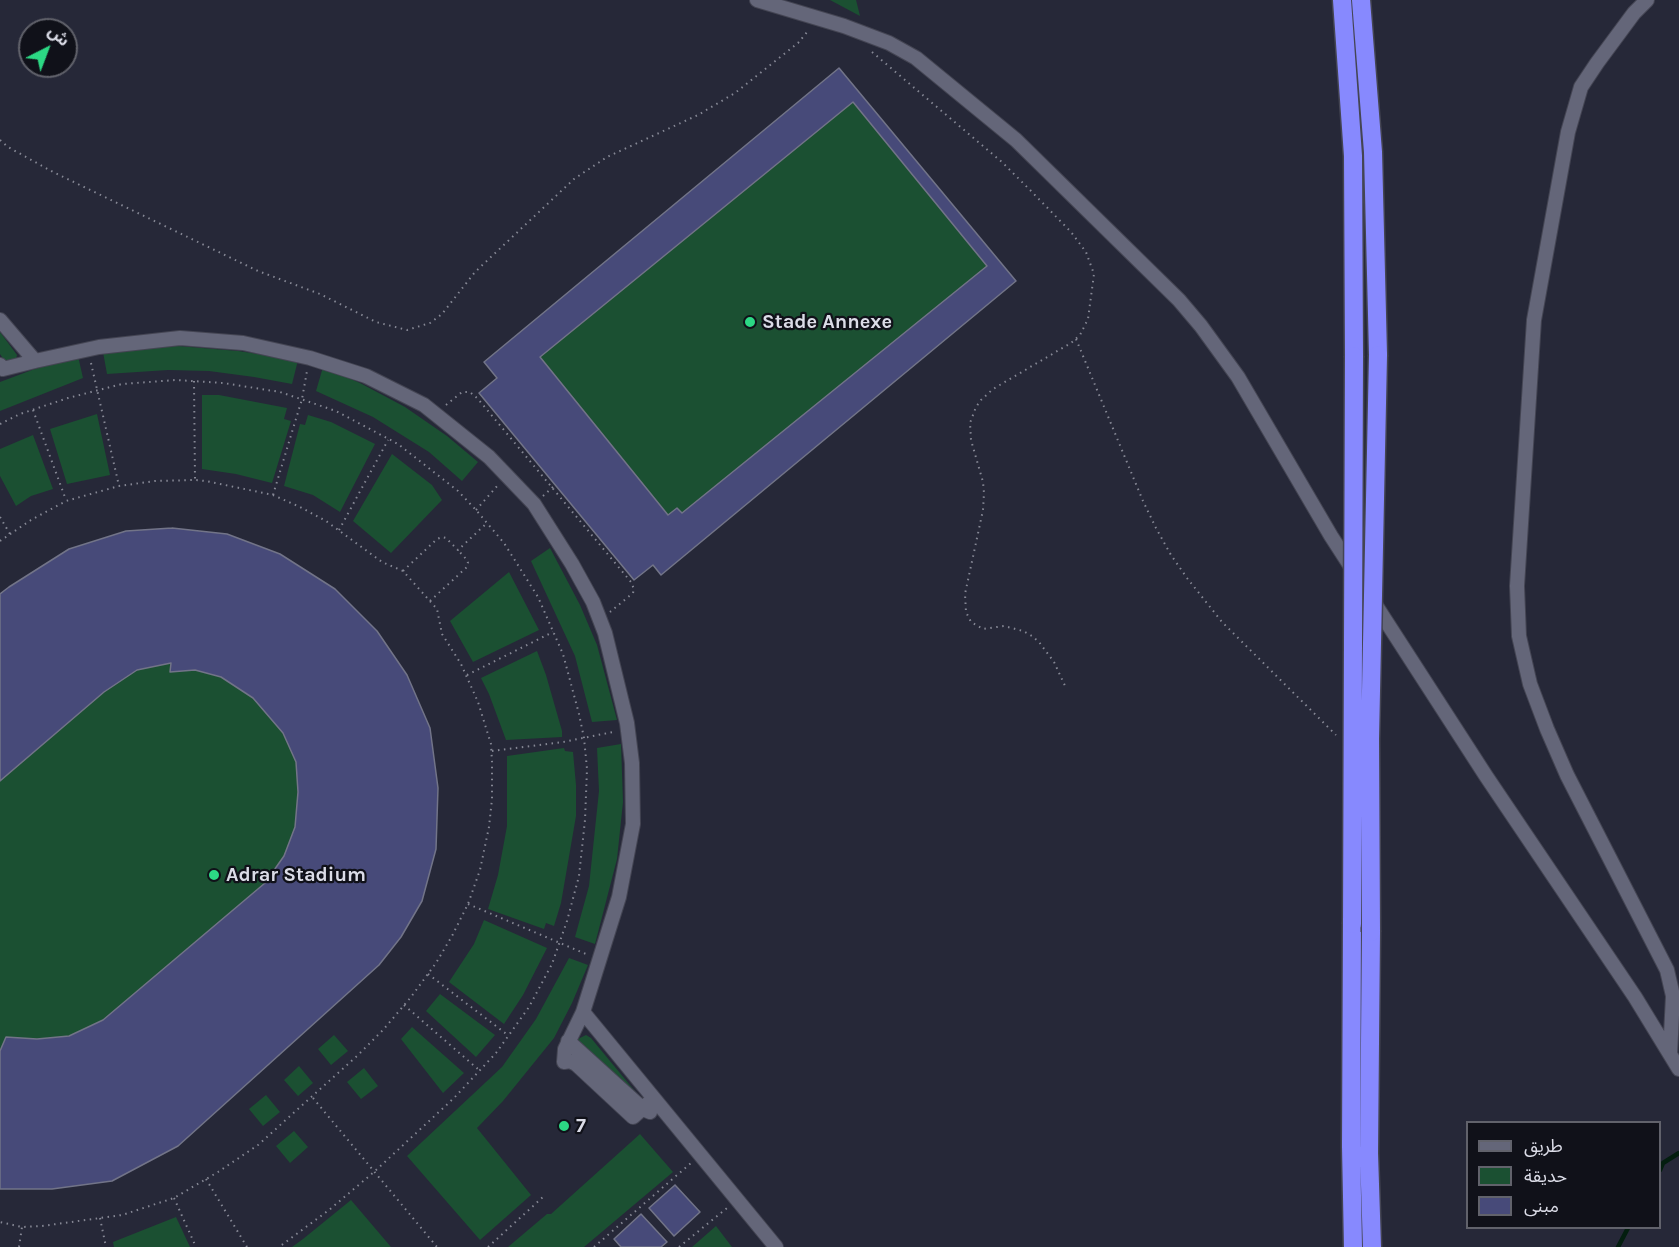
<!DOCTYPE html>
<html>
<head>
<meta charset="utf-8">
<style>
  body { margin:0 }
  #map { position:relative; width:1679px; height:1247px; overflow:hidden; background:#262838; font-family:Karla,"Noto Sans Arabic",sans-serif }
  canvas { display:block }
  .legend { position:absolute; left:1466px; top:1121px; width:195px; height:108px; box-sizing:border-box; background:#101119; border:2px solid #61626b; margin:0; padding:8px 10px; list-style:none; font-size:18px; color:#dbdce7 }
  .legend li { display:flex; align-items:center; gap:12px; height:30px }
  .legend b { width:30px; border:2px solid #61626b }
  .north { position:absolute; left:18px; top:18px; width:60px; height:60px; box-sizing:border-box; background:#101119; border:2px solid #61626b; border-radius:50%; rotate:42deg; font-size:16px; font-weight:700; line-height:24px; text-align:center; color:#dbdce7 }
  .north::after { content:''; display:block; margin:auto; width:21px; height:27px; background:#2cd884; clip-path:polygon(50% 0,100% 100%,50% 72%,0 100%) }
</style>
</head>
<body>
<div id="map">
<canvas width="1679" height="1247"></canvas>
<ul class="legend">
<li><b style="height:8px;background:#646679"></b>طريق</li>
<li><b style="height:16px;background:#1b5032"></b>حديقة</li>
<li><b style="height:16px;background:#474a79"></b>مبنى</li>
</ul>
<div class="north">ش</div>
</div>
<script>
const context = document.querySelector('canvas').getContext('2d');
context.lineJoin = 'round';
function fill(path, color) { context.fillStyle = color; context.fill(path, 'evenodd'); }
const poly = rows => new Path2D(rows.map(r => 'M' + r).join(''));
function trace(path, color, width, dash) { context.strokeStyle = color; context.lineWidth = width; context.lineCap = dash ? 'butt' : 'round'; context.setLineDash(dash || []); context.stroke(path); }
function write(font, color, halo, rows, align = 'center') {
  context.font = font + ' Karla,sans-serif'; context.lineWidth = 4.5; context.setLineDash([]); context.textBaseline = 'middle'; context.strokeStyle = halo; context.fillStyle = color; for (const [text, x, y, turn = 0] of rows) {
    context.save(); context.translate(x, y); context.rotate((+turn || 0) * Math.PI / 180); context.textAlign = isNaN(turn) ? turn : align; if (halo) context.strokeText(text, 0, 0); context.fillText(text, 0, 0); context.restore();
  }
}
const green = poly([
  [830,0,856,0,860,16],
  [839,68,1016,281,661,575,652,565,634,580,479,393,497,378,484,362],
  [0,332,17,355,16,359,9,364,4,360,0,354],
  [178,346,238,351,298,360,292,384,254,377,209,371,168,370,107,374,103,352,127,349],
  [78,356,83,378,0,411,0,382,32,370],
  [323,367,360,383,405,407,447,436,478,462,462,481,429,452,373,417,316,391],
  [202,395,219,395,287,408,284,419,291,421,272,483,236,474,202,469],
  [97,414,110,475,67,484,50,429],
  [308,415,331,422,375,444,340,512,313,495,284,486,300,424,305,425],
  [33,435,53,489,31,496,16,506,0,476,0,449],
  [392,454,432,485,442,500,391,553,353,521],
  [172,528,227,534,280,554,335,589,377,631,407,675,430,728,438,788,436,849,422,901,401,937,379,965,178,1146,112,1181,52,1189,0,1189,0,594,9,587,69,549,126,531],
  [550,548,580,605,597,645,617,720,592,722,575,656,531,561],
  [509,572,539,630,473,662,450,621],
  [537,651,546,675,562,731,562,737,506,740,489,694,481,678],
  [621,744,623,802,617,859,595,944,575,937,589,886,599,791,597,748],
  [564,748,565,751,573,752,576,785,576,816,561,903,554,926,546,923,544,929,488,909,498,875,507,826,507,756],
  [484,920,547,948,523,995,504,1024,449,982,474,944],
  [569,958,588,965,572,1003,554,1038,503,1101,477,1128,531,1195,480,1240,407,1156,502,1067,536,1019],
  [440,994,495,1035,476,1057,426,1011],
  [412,1027,464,1073,443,1093,401,1039],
  [334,1035,348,1051,331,1065,318,1049],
  [586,1035,591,1038,643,1101,577,1044,578,1039],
  [299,1066,313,1083,298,1096,284,1080],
  [364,1068,378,1086,361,1099,347,1082],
  [266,1095,280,1112,263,1126,249,1109],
  [294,1131,308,1147,290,1163,276,1146],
  [640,1134,673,1172,584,1247,508,1247,547,1214,551,1214],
  [351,1200,391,1247,292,1247,303,1239],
  [176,1217,190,1247,114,1247,113,1242],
  [716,1226,732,1247,692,1247]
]);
const stream = poly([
  [1660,1170,1663,1163,1679,1153],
  [1618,1247,1628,1228]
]);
const building = poly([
  [839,68,1016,281,661,575,653,565,634,580,479,393,497,378,484,362,839,68],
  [853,102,987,266,682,513,677,508,668,515,540,357,853,102],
  [172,528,227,534,280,554,335,589,377,631,407,675,430,728,438,788,436,849,422,901,401,937,379,965,178,1146,112,1181,52,1189,0,1189,0,1051,6,1037,37,1039,69,1036,103,1020,265,883,284,856,295,827,298,792,296,762,283,733,253,698,221,677,195,670,170,672,171,663,137,670,104,692,0,781,0,594,9,587,69,549,126,531,172,528],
  [675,1185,700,1212,674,1236,649,1208,675,1185],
  [641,1214,667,1242,661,1247,621,1247,614,1239,641,1214]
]);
const path = poly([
  [872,52,1003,163,1031,191,1071,232,1086,252,1094,274,1088,319,1080,335,1071,343,993,389,981,400,976,407,970,423,971,440,983,482,984,493,983,510,965,594,966,612,971,622,983,629,1004,626,1023,631,1032,636,1039,642,1054,662,1066,688],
  [0,140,8,147,53,172,258,271,320,294,376,322,407,330,430,323,442,314,475,272,574,179,607,157,698,115,735,93,798,43,808,31],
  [1076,339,1143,501,1156,528,1171,555,1187,578,1222,622,1336,735],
  [91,363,119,486],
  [194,381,195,480],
  [446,405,462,392,470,392,478,399,631,582,634,589,633,593,610,612],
  [33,410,66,500],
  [0,424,20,414,68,398,122,384,176,380,223,383,280,392,336,411,398,444,458,491,476,510,504,543,538,597,563,654,579,714,584,738,587,769,585,820,579,876,567,921,552,964,529,1007,496,1053,454,1098,374,1172,329,1210,279,1247],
  [273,495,302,399,307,371],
  [543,496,555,485],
  [476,510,498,485],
  [0,517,10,534],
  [339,530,388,440],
  [0,541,31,520,66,501,119,486,155,481,195,480,206,481,273,495,300,507,326,521,382,562,403,571,437,609,442,634,461,664,478,702,491,744,492,762,492,799,489,827,480,870,468,904,452,936,436,963,411,997,383,1030,358,1055,258,1145,218,1172,174,1198,122,1215,42,1226,22,1227,0,1222],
  [403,571,437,539,442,537,446,538,458,550,487,523],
  [430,601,467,567,468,563,467,560,458,550],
  [467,675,553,632],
  [492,751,563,742,613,732],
  [468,904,586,954],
  [428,974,509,1036],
  [404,1005,479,1070],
  [313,1098,437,1247],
  [206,1179,247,1247],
  [174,1198,196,1247],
  [100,1218,106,1247],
  [19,1247,22,1227],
  [488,1247,543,1197],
  [594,1247,691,1163],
  [679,1247,727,1208]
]);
const minor = poly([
  [757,0,844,26,889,43,916,58,1016,140,1179,300,1201,326,1238,377,1331,536,1486,776,1635,997,1679,1069],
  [1647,0,1634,13,1597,63,1581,87,1568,132,1534,320,1517,586,1519,636,1530,684,1547,729,1567,775,1667,970,1673,996,1670,1054],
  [0,320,35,361,3,369,0,365],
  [35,361,99,347,180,338,243,343,310,358,366,376,424,405,489,457,534,504,572,564,593,602,605,633,627,723,632,763,633,824,619,897,583,1012,565,1049,564,1062,570,1061,576,1064,633,1117,653,1099],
  [583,1012,776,1247],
  [568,1041,643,1109,650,1112]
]);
const highway = poly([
  [1342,0,1353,156,1354,356],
  [1361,0,1373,152,1378,355],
  [1352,924,1351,1146,1353,1247],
  [1371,932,1369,1153,1372,1247]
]);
const highwayBridge = poly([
  [1352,924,1354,356],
  [1371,932,1370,739,1378,355]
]);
const markers = [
  [750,322,6,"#2cd884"],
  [214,875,6,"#2cd884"],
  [564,1126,6,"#2cd884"]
];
const poiNames = [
  ["Stade Annexe",762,322],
  ["Adrar Stadium",226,875],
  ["7",576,1126]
];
fill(green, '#1b5032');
trace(stream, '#031e0f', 4.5);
fill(building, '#474a79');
trace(building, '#727488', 1.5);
trace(minor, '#444553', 16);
trace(highway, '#444553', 21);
trace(path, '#868895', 2, [1.5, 4.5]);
trace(minor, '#646679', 14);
trace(highway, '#8789fe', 18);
trace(highwayBridge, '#444553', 21, []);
trace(highwayBridge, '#8789fe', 18);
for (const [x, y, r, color] of markers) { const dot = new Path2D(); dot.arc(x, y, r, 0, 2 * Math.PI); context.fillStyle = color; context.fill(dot); trace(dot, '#101119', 2); }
write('bold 20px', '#dbdce7', '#101119', poiNames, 'left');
</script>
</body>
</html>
